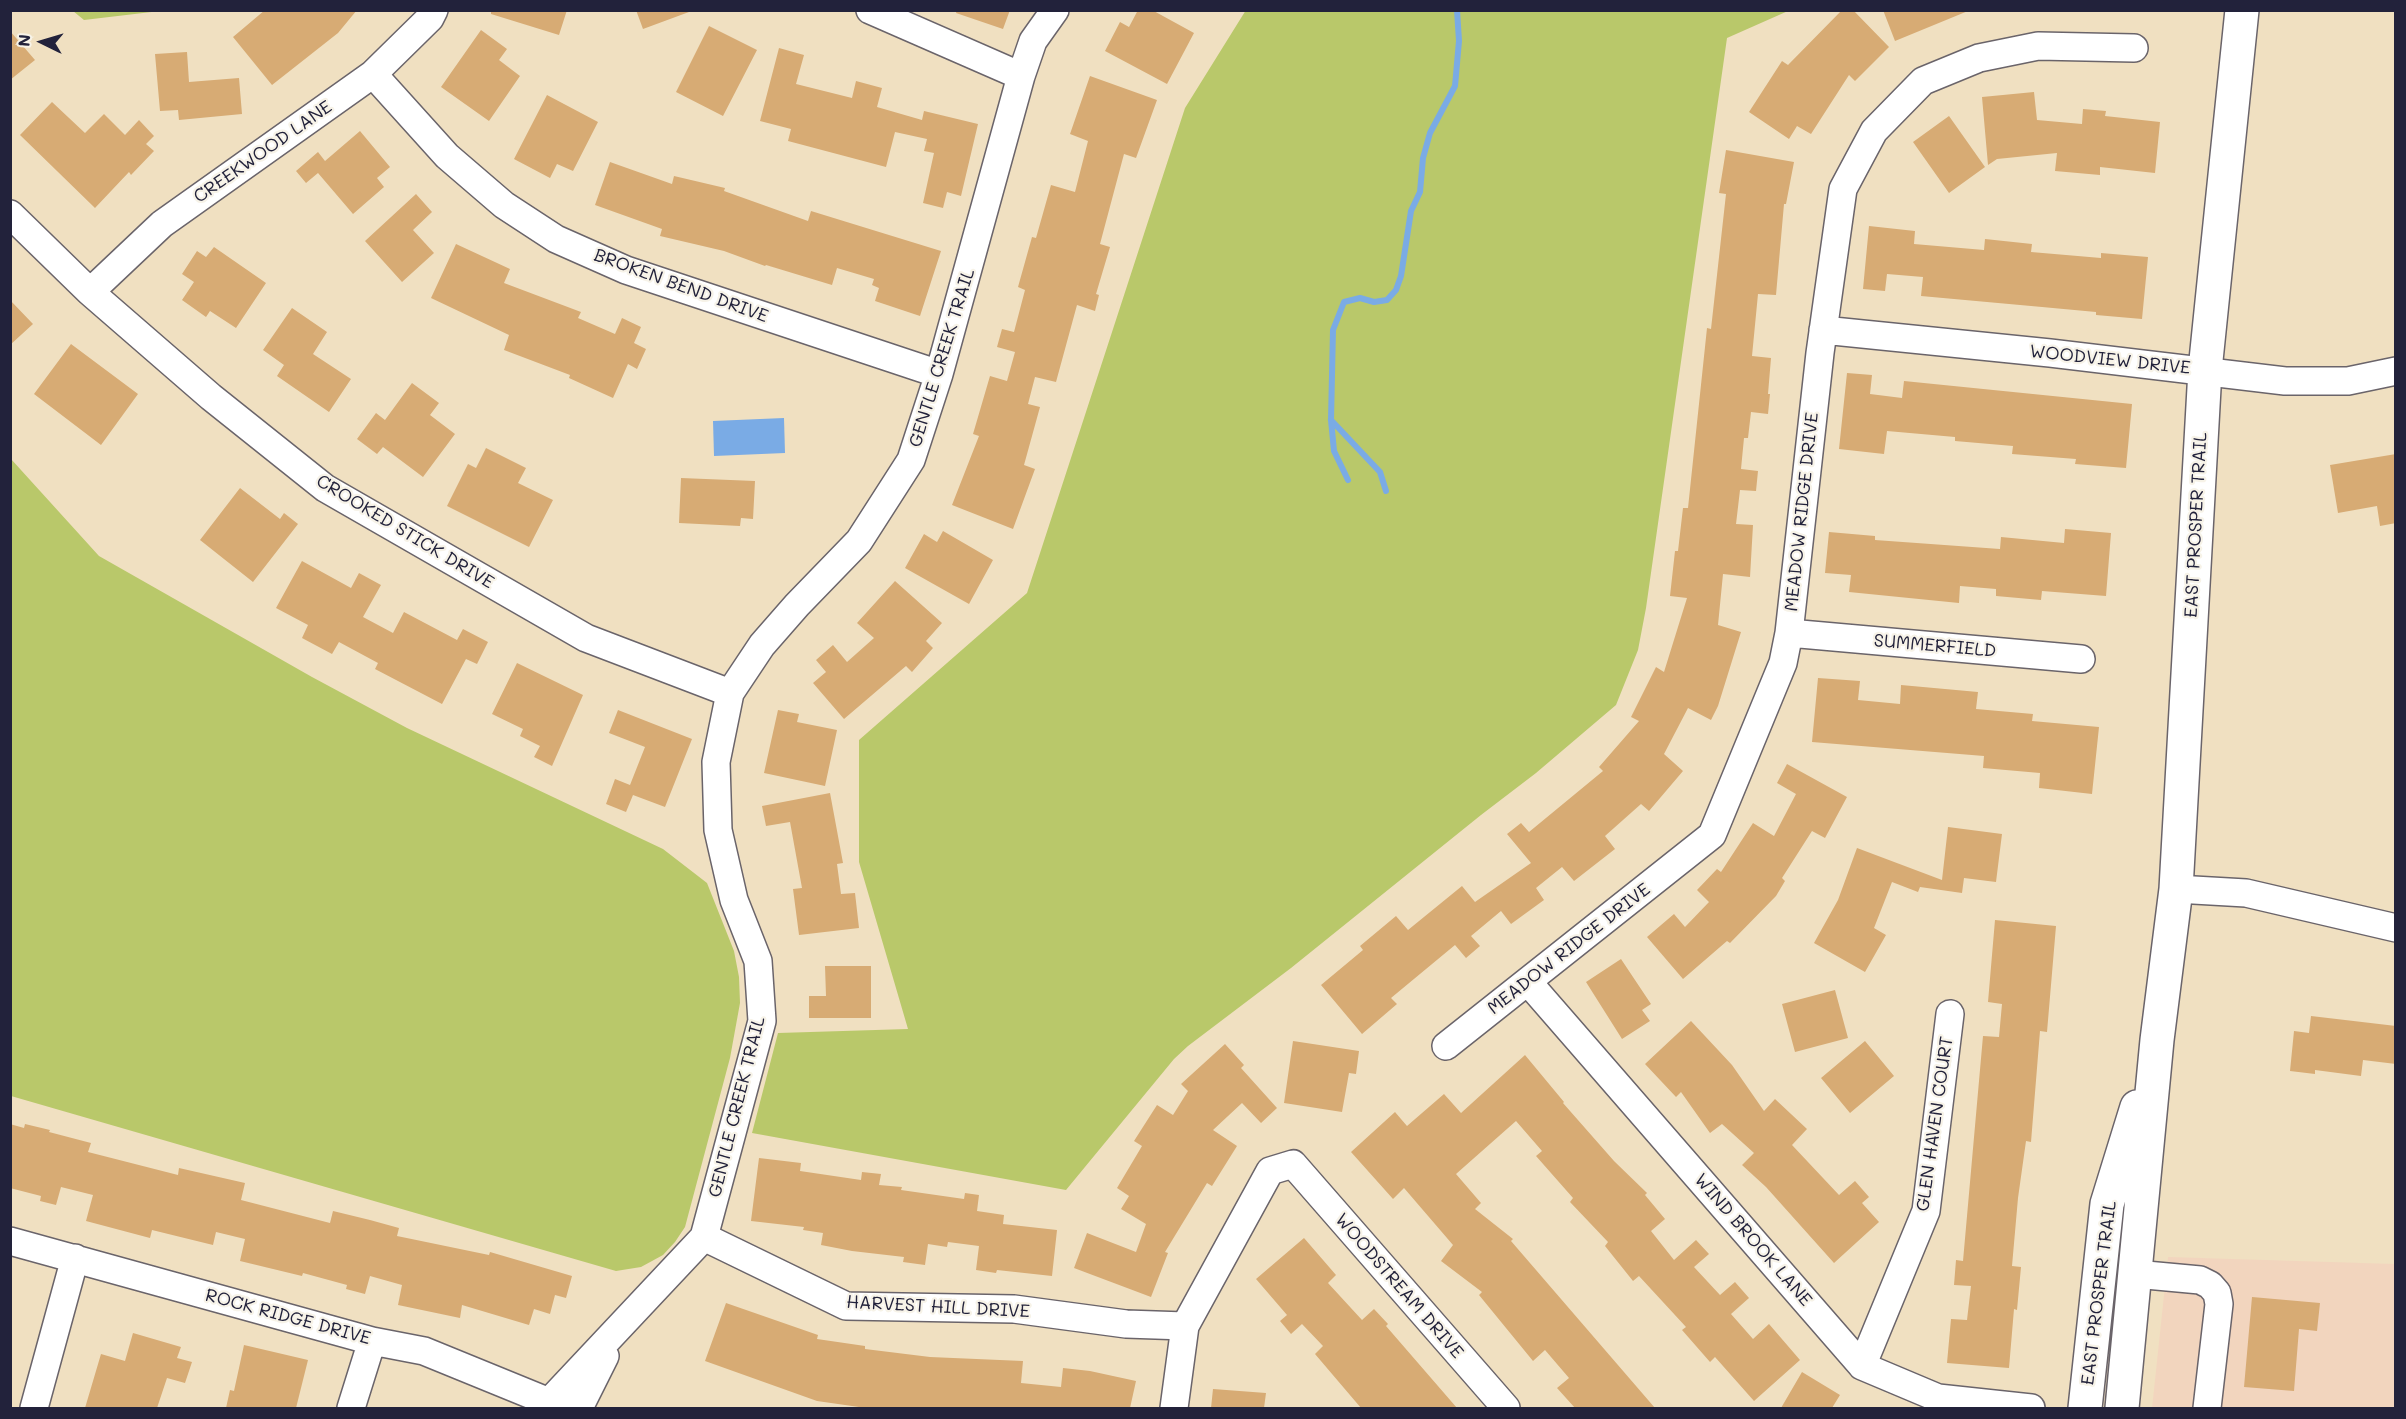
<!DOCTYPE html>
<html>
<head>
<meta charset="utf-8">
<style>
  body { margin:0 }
  #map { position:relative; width:2406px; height:1419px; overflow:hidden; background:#f0e0c1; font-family:Mali,sans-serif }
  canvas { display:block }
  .frame { position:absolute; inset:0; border:12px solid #22223b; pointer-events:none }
  .north { position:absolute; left:12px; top:12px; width:60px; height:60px; -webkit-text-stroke:4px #f7f3e8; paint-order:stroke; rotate:275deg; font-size:16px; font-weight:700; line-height:24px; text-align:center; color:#22223b }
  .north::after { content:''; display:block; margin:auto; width:21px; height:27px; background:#22223b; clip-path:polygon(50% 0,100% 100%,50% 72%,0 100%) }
</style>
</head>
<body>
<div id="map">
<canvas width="2406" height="1419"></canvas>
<div class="frame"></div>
<div class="north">N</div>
</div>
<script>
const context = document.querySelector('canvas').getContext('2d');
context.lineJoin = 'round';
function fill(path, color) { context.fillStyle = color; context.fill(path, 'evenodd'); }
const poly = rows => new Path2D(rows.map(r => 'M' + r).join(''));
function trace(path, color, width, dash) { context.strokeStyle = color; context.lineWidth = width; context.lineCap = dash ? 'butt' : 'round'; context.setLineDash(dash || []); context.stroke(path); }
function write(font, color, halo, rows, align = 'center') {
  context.font = font + ' Mali,sans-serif'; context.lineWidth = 4.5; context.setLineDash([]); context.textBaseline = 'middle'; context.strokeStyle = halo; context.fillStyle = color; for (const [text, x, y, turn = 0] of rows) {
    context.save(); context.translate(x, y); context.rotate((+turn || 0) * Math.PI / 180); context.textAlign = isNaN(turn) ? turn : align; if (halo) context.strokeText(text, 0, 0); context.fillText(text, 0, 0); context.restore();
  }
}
const built = poly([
  [2168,1257,2395,1264,2395,1408,2152,1408]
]);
const green = poly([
  [1246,10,1788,11,1727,38,1646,608,1638,650,1616,705,1536,773,1481,815,1291,968,1188,1046,1174,1059,1066,1190,752,1133,778,1033,908,1029,859,862,859,740,1027,593,1185,108],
  [73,11,160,11,84,20],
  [11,459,99,556,312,677,407,728,663,849,707,883,734,951,739,977,740,1003,730,1058,685,1227,675,1242,663,1255,641,1267,616,1271,11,1096]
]);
const water = poly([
  [784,418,785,453,714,456,713,421]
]);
const stream = poly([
  [1331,420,1380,472,1386,491],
  [1348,480,1334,451,1331,420,1333,330,1344,302,1360,298,1374,302,1387,300,1396,290,1401,276,1411,211,1420,192,1423,158,1430,133,1455,86,1459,41,1457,10]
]);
const building = poly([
  [265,10,357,10,338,33,272,85,233,37],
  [491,10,567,10,559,35,491,14],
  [636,10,688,10,689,12,643,29],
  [957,10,1010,10,1003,29,956,13],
  [1138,10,1152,10,1194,33,1167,84,1105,51,1120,22,1129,27],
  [1842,10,1853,10,1889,47,1855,81,1849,75,1811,134,1797,126,1789,139,1749,112,1782,61,1788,65],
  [1883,10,1968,10,1968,11,1895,41],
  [709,26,757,50,723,116,676,92],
  [481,30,507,49,499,60,520,76,489,121,441,87],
  [10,31,35,60,10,80],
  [779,48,804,55,796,84,852,98,856,81,882,88,877,107,922,120,924,111,978,124,961,196,947,192,943,208,923,203,934,153,924,151,927,139,895,132,886,167,788,141,791,129,760,121],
  [187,52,189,82,239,78,242,114,179,120,178,110,160,111,155,54],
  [1090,76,1157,100,1136,158,1124,154,1100,244,1110,247,1096,294,1099,295,1095,311,1077,305,1056,382,1035,377,1028,404,1040,407,1024,465,1035,469,1013,529,952,505,979,436,973,434,990,376,1007,381,1015,352,997,347,1002,329,1014,332,1025,290,1018,287,1032,237,1036,238,1051,185,1075,192,1088,141,1070,134],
  [2034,92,2037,120,2082,124,2083,109,2106,111,2105,116,2160,122,2155,173,2100,167,2100,175,2055,171,2057,153,1997,159,1988,165,1982,97],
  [547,95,598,122,573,171,557,164,550,178,514,159],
  [52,102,85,133,104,114,125,135,139,120,154,136,146,144,154,151,131,175,129,172,95,208,20,135],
  [1949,116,1985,167,1949,193,1913,142],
  [360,131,390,167,377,178,384,187,353,214,318,173,306,183,296,171,318,152,325,161],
  [1726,150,1794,162,1786,204,1784,204,1776,295,1758,294,1752,356,1771,358,1768,394,1770,394,1768,414,1751,412,1748,438,1744,438,1741,469,1758,471,1756,491,1740,490,1736,524,1753,525,1750,577,1723,574,1718,625,1741,632,1718,706,1711,720,1688,708,1664,754,1683,771,1649,811,1641,804,1605,836,1615,849,1574,881,1562,867,1536,888,1544,900,1511,924,1501,911,1471,936,1480,946,1466,958,1455,945,1391,998,1397,1004,1362,1034,1321,985,1363,950,1360,946,1396,916,1408,930,1462,886,1475,902,1531,863,1507,834,1521,823,1529,832,1603,771,1599,767,1639,721,1631,717,1656,667,1664,672,1687,598,1670,596,1675,551,1678,551,1683,508,1688,508,1707,328,1711,329,1726,194,1719,193],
  [610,162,672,184,674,176,725,188,724,191,808,221,811,211,941,251,920,316,875,301,879,288,872,285,874,279,837,268,832,285,766,265,765,266,724,251,660,236,662,229,595,205],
  [416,194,432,212,413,230,434,253,402,282,365,241],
  [1869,226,1915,231,1914,244,1984,250,1985,239,2032,244,2031,252,2101,258,2101,253,2148,257,2142,319,2096,315,2096,312,2042,307,1921,296,1923,277,1887,274,1885,291,1863,289],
  [456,244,510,269,504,283,581,312,578,318,615,334,622,318,641,327,634,343,646,349,637,369,628,364,613,398,569,378,570,375,504,350,509,335,431,298],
  [214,247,266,283,236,328,210,311,206,317,182,300,194,282,182,274,197,251,206,257],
  [10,300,33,324,10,345],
  [292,308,327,332,313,354,351,379,329,412,277,376,284,365,263,350],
  [71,344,138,394,101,445,34,394],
  [1847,373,1872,375,1870,394,1902,398,1904,381,2132,404,2126,468,2075,464,2076,459,2012,454,2013,446,1955,441,1955,437,1887,431,1884,454,1839,449],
  [412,383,439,403,430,415,455,434,423,477,383,447,377,454,357,439,376,413,385,420],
  [486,448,526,468,518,483,553,500,529,547,447,506,468,464,476,468],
  [2396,454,2396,523,2380,526,2377,506,2338,513,2330,465],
  [681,478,755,481,753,519,741,518,740,526,679,523],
  [240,488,280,519,284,513,298,524,253,582,200,540],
  [2065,529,2111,533,2106,596,2042,591,2041,600,1996,596,1996,589,1960,586,1959,603,1849,592,1851,575,1825,573,1829,532,1875,536,1875,540,2000,549,2001,537,2064,543],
  [943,531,993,560,969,604,905,568,924,534,937,542],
  [302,561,351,588,359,573,381,585,363,617,393,633,404,612,457,640,463,629,488,642,477,664,466,659,442,704,375,669,378,663,339,642,332,654,302,638,308,625,276,608],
  [895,581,942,623,926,641,933,648,912,672,906,666,844,719,813,683,826,672,816,660,833,645,847,662,874,638,857,623],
  [517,663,583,695,552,766,534,757,540,746,520,736,523,729,492,714],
  [1818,678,1860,681,1858,700,1900,704,1901,685,1978,692,1976,709,2033,714,2032,721,2099,727,2092,794,2039,788,2040,773,1983,768,1984,756,1812,742],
  [618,710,692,739,665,807,633,795,626,812,606,804,615,779,630,785,645,747,609,733],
  [778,710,799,714,797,722,837,730,825,786,764,773],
  [1787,764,1847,797,1825,838,1812,831,1782,878,1785,881,1776,896,1730,943,1727,941,1683,979,1647,937,1674,914,1685,927,1709,902,1697,890,1717,869,1721,872,1753,823,1774,836,1796,794,1777,783],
  [830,793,843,863,837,864,841,894,855,893,859,928,799,935,793,889,802,888,790,822,766,826,762,806],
  [1948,827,2002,834,1996,882,1964,878,1962,893,1920,887,1918,892,1892,882,1874,928,1886,935,1865,972,1814,943,1838,900,1857,848,1942,880],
  [1995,920,2056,926,2047,1032,2040,1031,2031,1142,2026,1141,2018,1198,2012,1266,2021,1267,2017,1310,2014,1309,2009,1368,1947,1363,1951,1319,1967,1320,1971,1286,1954,1285,1956,1260,1963,1261,1983,1036,1999,1037,2002,1004,1988,1002],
  [1621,959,1651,1004,1642,1010,1650,1021,1622,1039,1586,982],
  [825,966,871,966,871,1018,809,1018,809,996,826,996],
  [1835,990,1848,1038,1795,1052,1782,1004],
  [2311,1016,2396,1026,2396,1064,2363,1060,2361,1076,2315,1070,2315,1074,2290,1071,2294,1031,2309,1033],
  [1691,1021,1732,1065,1764,1111,1775,1099,1807,1129,1792,1145,1839,1195,1855,1181,1869,1197,1862,1203,1879,1222,1834,1263,1766,1187,1742,1165,1754,1153,1722,1124,1710,1133,1681,1092,1676,1097,1645,1064],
  [1293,1041,1359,1051,1356,1074,1349,1073,1342,1112,1284,1103],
  [1865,1041,1894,1076,1850,1113,1821,1078],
  [1225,1044,1244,1065,1241,1068,1277,1108,1261,1123,1242,1103,1213,1130,1237,1146,1212,1186,1207,1183,1165,1252,1168,1253,1151,1297,1074,1268,1087,1233,1136,1252,1146,1224,1121,1209,1129,1196,1117,1188,1142,1146,1134,1141,1157,1105,1173,1115,1188,1091,1181,1084],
  [1525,1055,1564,1102,1563,1103,1614,1161,1647,1193,1645,1195,1665,1219,1651,1231,1674,1260,1696,1240,1709,1254,1694,1267,1720,1295,1735,1282,1749,1298,1731,1314,1753,1339,1769,1324,1800,1360,1754,1401,1715,1357,1710,1362,1682,1330,1686,1327,1639,1276,1633,1281,1605,1246,1608,1242,1570,1202,1573,1198,1536,1156,1542,1151,1516,1121,1456,1174,1481,1203,1475,1209,1513,1239,1511,1241,1655,1408,1575,1408,1557,1388,1569,1378,1545,1350,1533,1361,1479,1295,1482,1292,1441,1261,1453,1245,1404,1188,1393,1199,1351,1152,1395,1112,1407,1126,1444,1094,1461,1113],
  [10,1124,24,1128,25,1124,50,1130,49,1132,91,1143,88,1152,178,1175,179,1168,245,1183,241,1200,330,1223,333,1211,370,1220,399,1228,397,1236,489,1255,490,1252,572,1276,566,1298,555,1295,550,1314,534,1309,529,1325,462,1305,460,1318,398,1305,402,1285,370,1276,365,1294,346,1289,347,1285,303,1273,302,1276,240,1261,245,1239,216,1232,213,1245,152,1230,150,1238,86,1221,93,1195,61,1187,56,1205,40,1201,41,1196,10,1188],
  [759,1158,801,1163,800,1171,861,1180,862,1172,881,1174,879,1185,902,1187,901,1190,964,1199,965,1193,979,1195,977,1211,1004,1215,1003,1224,1057,1230,1052,1276,997,1270,996,1273,976,1270,979,1246,948,1242,947,1247,928,1244,925,1265,903,1262,904,1257,852,1251,821,1245,823,1233,803,1230,804,1227,751,1221],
  [1304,1238,1336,1275,1328,1283,1362,1320,1374,1309,1388,1324,1386,1326,1457,1408,1361,1408,1315,1354,1323,1346,1302,1324,1291,1334,1280,1321,1287,1315,1256,1279],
  [2252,1297,2320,1303,2317,1331,2299,1329,2294,1391,2244,1387],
  [726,1303,818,1335,817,1339,865,1346,865,1349,930,1357,1023,1361,1021,1383,1061,1387,1063,1368,1090,1371,1136,1381,1130,1408,866,1408,817,1401,705,1361],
  [133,1333,181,1347,177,1358,192,1362,185,1383,167,1378,157,1408,85,1408,101,1354,125,1361],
  [244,1345,308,1360,296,1408,226,1408,230,1390,234,1391],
  [1802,1372,1840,1395,1832,1408,1781,1408],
  [1213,1389,1266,1393,1264,1408,1211,1408]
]);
const minor = poly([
  [870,10,1021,76],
  [373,74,447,156,504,205,556,239,626,270,939,374],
  [10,214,90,292,211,397,325,488,586,638,730,693],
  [90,292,162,224,373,74,430,18,434,10],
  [1823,330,2050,353,2285,381,2348,381,2396,371],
  [1789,633,2081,659],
  [2176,889,2246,893,2396,928],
  [1528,982,1862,1366,1938,1398,2031,1408],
  [1446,1046,1712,835,1783,663,1789,633,1820,353,1843,189,1874,131,1923,81,1979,58,2038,46,2134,48],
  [704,1237,846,1306,1014,1309,1126,1324,1185,1326],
  [10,1241,372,1341,424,1351,549,1402,559,1408],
  [2135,1274,2200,1280,2210,1285,2217,1293,2219,1304,2207,1408],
  [1862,1366,1926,1211,1950,1014],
  [34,1408,75,1258],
  [351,1408,372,1341],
  [547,1408,549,1402,704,1237,762,1021,758,961,734,900,718,830,716,762,730,693,762,645,797,605,859,541,911,460,939,374,1021,76,1033,41,1055,10],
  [579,1408,605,1356],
  [1174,1408,1185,1326,1270,1171,1293,1164,1506,1408]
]);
const major = poly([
  [2085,1408,2107,1204,2137,1107],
  [2122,1408,2157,1040,2176,889,2205,370,2242,10]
]);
const streetNames = [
  ["CREEKWOOD LANE",263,152,-35],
  ["BROKEN BEND DRIVE",681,286,20],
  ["GENTLE CREEK TRAIL",942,358,-73],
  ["WOODVIEW DRIVE",2110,360,6],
  ["MEADOW RIDGE DRIVE",1802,512,-84],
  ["EAST PROSPER TRAIL",2196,525,-87],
  ["CROOKED STICK DRIVE",405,532,31],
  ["SUMMERFIELD",1935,646,5],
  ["MEADOW RIDGE DRIVE",1569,949,-38],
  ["GENTLE CREEK TRAIL",737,1107,-76],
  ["GLEN HAVEN COURT",1935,1124,-82],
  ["WIND BROOK LANE",1753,1240,49],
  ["WOODSTREAM DRIVE",1399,1286,49],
  ["EAST PROSPER TRAIL",2099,1293,-83],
  ["HARVEST HILL DRIVE",938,1307,3],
  ["ROCK RIDGE DRIVE",288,1317,15]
];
fill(built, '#f2d5be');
fill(green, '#b9c86a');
fill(water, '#7aabe5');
trace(stream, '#7aabe5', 6);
fill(building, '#d7ab74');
trace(minor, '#6a646a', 30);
trace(major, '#6a646a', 36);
trace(minor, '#fff', 27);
trace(major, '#fff', 33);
write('18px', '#22223b', '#f7f3e8', streetNames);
</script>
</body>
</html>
